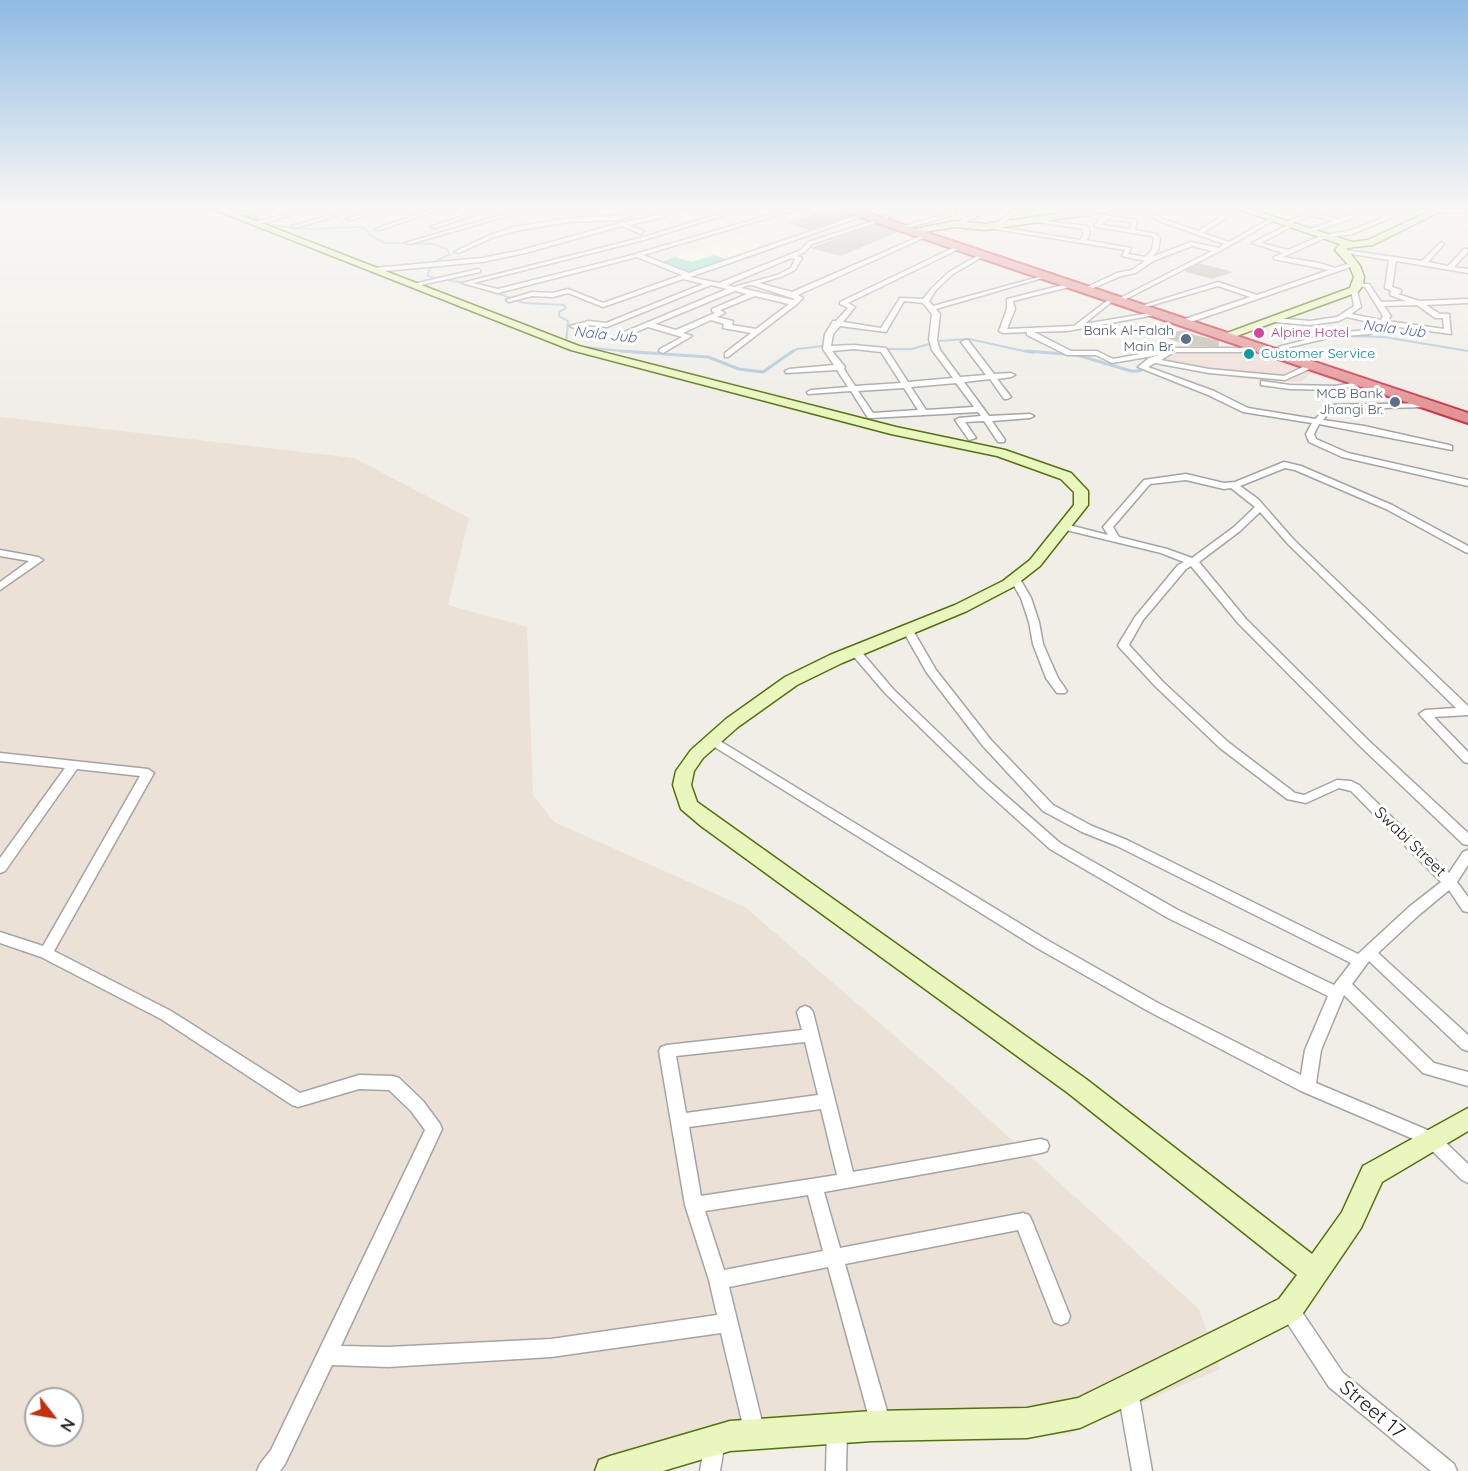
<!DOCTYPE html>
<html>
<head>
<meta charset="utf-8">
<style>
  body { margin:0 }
  #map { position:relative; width:1468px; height:1471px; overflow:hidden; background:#f0eee7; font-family:Quicksand,sans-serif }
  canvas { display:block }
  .north { position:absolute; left:24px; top:1387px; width:60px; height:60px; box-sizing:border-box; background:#fff; border:2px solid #a6a6a6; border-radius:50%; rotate:121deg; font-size:16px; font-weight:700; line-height:24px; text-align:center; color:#202020 }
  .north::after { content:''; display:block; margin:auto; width:21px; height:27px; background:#c42f0c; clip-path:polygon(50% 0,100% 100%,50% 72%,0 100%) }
</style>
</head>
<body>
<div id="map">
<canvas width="1468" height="1471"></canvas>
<div class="north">N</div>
</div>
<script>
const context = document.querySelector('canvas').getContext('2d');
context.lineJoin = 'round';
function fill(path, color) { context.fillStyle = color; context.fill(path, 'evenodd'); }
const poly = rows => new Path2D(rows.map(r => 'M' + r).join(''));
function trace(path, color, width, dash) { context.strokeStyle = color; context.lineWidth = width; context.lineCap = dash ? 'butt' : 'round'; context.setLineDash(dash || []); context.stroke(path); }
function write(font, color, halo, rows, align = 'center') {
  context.font = font + ' Quicksand,sans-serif'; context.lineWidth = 6; context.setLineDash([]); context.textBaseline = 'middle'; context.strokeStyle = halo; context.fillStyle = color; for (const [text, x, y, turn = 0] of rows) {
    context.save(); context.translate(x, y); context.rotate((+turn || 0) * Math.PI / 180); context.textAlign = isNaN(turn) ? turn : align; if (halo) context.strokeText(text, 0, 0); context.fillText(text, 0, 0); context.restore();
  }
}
const commercial = poly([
  [1190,351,1259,351,1310,368,1314,371,1301,382,1236,378,1156,361,1174,352]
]);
const education = poly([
  [738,237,770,247,693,275,660,262]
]);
const military = poly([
  [0,417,354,458,469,518,448,605,527,627,533,795,554,822,745,907,949,1083,1199,1309,1220,1369,1069,1434,737,1444,656,1471,0,1471],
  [36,1399,72,1399,72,1435,36,1435]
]);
const pitch = poly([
  [714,255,732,261,693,275,660,262,675,257,692,262]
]);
const streamFar1 = poly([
  [241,209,274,226,311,229,358,227,364,228,373,237,385,243,433,244,447,249,450,254,432,263,427,276,468,284],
  [489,290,524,303,564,305,566,308,559,312,559,316,568,321,566,344],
  [1344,336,1384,337,1468,351],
  [574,346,641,353],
  [1282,346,1313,338],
  [883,349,912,349,939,341,969,339,1033,353],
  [791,353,797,349,823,346]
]);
const stream = poly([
  [621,351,708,357,739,369,763,372,793,351],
  [1026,351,1077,355,1131,371,1139,371,1147,366]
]);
const building = poly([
  [831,209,849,216,809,229,790,223,831,209],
  [875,225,896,232,841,255,812,248,875,225],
  [1199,264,1231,272,1212,278,1186,271,1199,264],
  [1184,331,1195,336,1218,341,1218,346,1189,345,1162,335,1184,331]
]);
const street = poly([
  [255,209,266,209,235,217,232,215,255,209],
  [306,209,316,209,255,225,252,223,306,209],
  [352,209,361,209,295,228,292,226,352,209],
  [377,209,386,209,351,220,346,219,377,209],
  [433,209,441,209,380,230,375,229,433,209],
  [483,209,492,209,435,228,430,227,483,209],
  [522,209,531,209,410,244,405,243,522,209],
  [642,209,651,209,618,220,569,222,515,231,494,237,459,253,454,252,490,235,514,227,569,218,618,216,642,209],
  [678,209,687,209,656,219,628,225,643,231,641,234,622,226,525,253,482,262,374,272,371,270,374,268,482,258,522,250,620,223,653,216,678,209],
  [736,209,745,209,644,240,473,283,498,289,625,257,790,209,799,209,643,255,689,273,861,214,866,215,690,277,719,283,801,250,808,242,880,219,900,209,908,209,881,221,812,244,805,252,797,256,802,258,795,270,781,277,759,283,792,292,923,235,928,236,798,295,803,298,797,304,728,357,725,357,725,353,751,333,723,328,724,324,711,320,683,333,692,336,663,353,659,351,660,349,682,337,648,327,622,338,615,336,727,289,711,285,607,327,589,325,574,328,570,326,589,321,606,323,703,284,683,279,603,307,568,293,553,297,532,296,509,302,506,300,532,292,553,293,568,289,603,303,682,275,637,257,498,293,462,283,640,238,736,209],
  [791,258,795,259,791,268,777,275,734,287,727,285,791,258],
  [748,285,752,285,795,299,793,300,741,288,748,285],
  [735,291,747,294,712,309,712,311,715,313,676,330,655,324,735,291],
  [755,296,789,304,756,329,732,325,733,321,717,317,725,313,720,310,755,296],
  [980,209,986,209,975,218,955,226,952,224,971,216,980,209],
  [1015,209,1022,209,1002,224,998,224,998,222,1015,209],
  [1059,209,1085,210,1088,213,1137,220,1135,230,1156,234,1160,239,1158,250,1152,257,1191,242,1219,248,1224,244,1159,221,1138,209,1145,209,1163,219,1198,231,1232,209,1239,209,1203,233,1229,242,1271,218,1276,219,1224,249,1122,301,1120,300,1120,298,1212,251,1192,246,1153,261,1136,273,1121,276,1089,290,1086,288,1087,287,1117,273,1132,270,1145,261,1122,256,1125,250,982,227,985,225,1080,240,1083,236,1083,229,1022,220,1025,218,1086,226,1089,228,1089,236,1086,240,1131,248,1128,254,1145,257,1152,250,1154,239,1152,236,1095,227,1095,225,1101,218,1078,215,1059,209],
  [1107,219,1132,222,1130,229,1102,225,1107,219],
  [1361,209,1368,209,1351,219,1309,233,1307,230,1333,221,1312,216,1285,225,1282,223,1312,212,1339,219,1361,209],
  [1371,209,1378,209,1391,218,1352,234,1325,238,1283,257,1319,263,1335,268,1354,262,1356,263,1356,265,1188,323,1184,321,1185,319,1250,297,1218,286,1146,307,1141,306,1218,282,1257,295,1329,270,1274,259,1274,257,1283,253,1252,243,1291,223,1293,226,1261,243,1288,250,1323,235,1349,231,1383,218,1371,209],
  [1438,209,1468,209,1468,212,1436,212,1438,209],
  [955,211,957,214,907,228,904,226,955,211],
  [1441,242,1444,244,1428,262,1448,266,1464,249,1468,249,1468,252,1454,267,1468,269,1468,273,1396,261,1392,287,1401,290,1401,292,1398,294,1419,301,1468,299,1468,303,1426,305,1440,314,1449,314,1451,334,1384,325,1370,334,1332,337,1282,349,1278,347,1332,333,1368,330,1377,324,1347,317,1339,321,1310,325,1274,322,1270,320,1274,318,1310,321,1337,317,1354,306,1351,290,1354,288,1357,290,1361,307,1351,314,1381,320,1383,316,1365,287,1356,286,1356,284,1369,284,1381,302,1406,301,1390,295,1390,293,1392,291,1385,288,1389,260,1340,252,1338,251,1338,249,1422,261,1441,242],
  [1417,305,1435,318,1443,318,1444,329,1387,321,1391,316,1384,306,1417,305],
  [959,245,962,247,961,248,848,303,855,307,843,322,881,328,900,298,923,299,932,288,949,272,982,253,985,255,984,256,953,274,936,290,929,301,933,306,1046,275,1046,277,936,309,940,314,937,340,940,350,960,377,986,375,961,342,965,340,968,340,994,374,1011,373,1015,375,1011,377,997,379,1011,397,1007,399,1004,399,990,379,964,382,989,416,1030,414,1034,416,1030,418,992,421,1005,440,1004,442,998,442,984,421,965,422,976,438,969,440,955,420,959,418,981,416,978,412,871,418,868,418,851,391,808,394,807,392,811,390,848,387,837,370,786,373,785,371,789,369,834,365,823,349,825,334,833,321,836,321,848,308,840,304,840,302,959,245],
  [904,301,923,303,932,314,929,340,932,350,953,378,908,382,886,348,854,345,831,346,833,334,840,326,886,332,904,301],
  [854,349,881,352,901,383,855,386,844,369,845,367,832,351,854,349],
  [956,383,974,407,926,410,911,387,956,383],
  [904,388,918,410,873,413,858,391,904,388],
  [478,269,480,270,480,272,412,287,409,285,478,269],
  [1071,283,1073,284,1073,286,1013,301,1015,309,1007,329,1074,326,1112,297,1114,298,1114,300,1084,324,1156,312,1160,314,1067,331,1034,332,1071,351,1097,351,1113,359,1173,348,1239,348,1257,346,1260,346,1260,350,1239,352,1174,352,1161,360,1209,369,1284,376,1309,364,1316,366,1285,380,1209,373,1155,363,1148,367,1214,391,1248,408,1315,419,1330,405,1432,403,1433,405,1429,407,1332,409,1323,420,1364,426,1449,445,1452,446,1452,450,1319,424,1314,434,1316,439,1348,453,1468,480,1468,486,1342,457,1309,442,1306,434,1312,423,1243,412,1208,395,1138,367,1149,358,1159,355,1112,363,1096,355,1067,355,1027,335,1027,332,1003,333,999,331,1007,309,1007,299,1071,283],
  [1261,381,1290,385,1335,386,1364,381,1368,383,1335,390,1290,389,1261,385,1261,381],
  [1284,462,1301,466,1392,505,1468,546,1468,553,1465,552,1386,509,1295,470,1285,468,1240,486,1258,499,1294,540,1468,706,1468,715,1434,717,1468,752,1468,763,1464,762,1419,714,1425,710,1456,708,1288,544,1260,512,1240,531,1199,562,1246,619,1368,740,1468,833,1468,845,1463,844,1360,746,1238,623,1191,566,1186,569,1143,620,1129,645,1163,682,1228,742,1295,793,1304,795,1337,780,1351,781,1359,785,1449,873,1463,852,1468,850,1468,865,1457,882,1468,897,1468,912,1463,911,1449,890,1419,915,1378,953,1468,1035,1468,1051,1462,1049,1369,961,1352,984,1434,1063,1468,1072,1468,1086,1423,1073,1344,995,1321,1050,1316,1083,1437,1134,1468,1164,1468,1183,1462,1180,1425,1144,1301,1091,1148,1011,1037,948,705,741,707,738,715,738,1047,940,1158,1003,1301,1075,1305,1050,1328,996,1168,918,1050,849,980,786,885,693,849,651,855,648,859,649,893,689,988,780,1060,843,1178,910,1334,985,1351,963,1117,846,1082,832,1043,811,983,746,927,673,902,629,907,626,911,627,936,670,991,740,1053,805,1092,826,1127,840,1358,954,1409,907,1441,882,1351,791,1339,788,1306,803,1287,799,1220,748,1155,686,1119,647,1118,645,1135,617,1178,565,1184,562,1161,553,1062,529,1060,527,1065,524,1108,535,1103,527,1144,480,1186,474,1224,483,1235,482,1284,462],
  [1186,480,1224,489,1231,488,1255,507,1234,527,1192,558,1167,549,1119,537,1113,527,1150,484,1186,480],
  [0,550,38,557,43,560,0,590,0,582,29,561,0,556,0,550],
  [1015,576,1019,577,1031,598,1039,622,1043,644,1058,678,1067,691,1065,693,1057,693,1046,678,1033,644,1029,622,1021,598,1010,579,1015,576],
  [0,753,148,769,154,773,54,951,171,1011,300,1093,359,1075,393,1076,399,1078,423,1101,440,1124,442,1129,341,1346,388,1347,551,1339,717,1315,709,1280,685,1205,659,1051,661,1047,667,1045,802,1030,797,1012,800,1008,805,1006,810,1008,813,1012,853,1172,1041,1139,1047,1141,1049,1146,1047,1151,1041,1153,824,1192,840,1248,1023,1213,1029,1215,1032,1221,1070,1316,1068,1322,1061,1325,1054,1322,1018,1230,845,1264,891,1425,888,1432,881,1435,874,1432,871,1425,828,1267,729,1287,765,1434,762,1441,755,1444,748,1441,745,1434,721,1333,551,1357,388,1367,332,1365,285,1464,280,1471,257,1471,260,1464,271,1450,425,1130,411,1111,389,1090,359,1089,298,1107,292,1105,161,1019,41,957,0,943,0,932,43,946,140,776,77,769,5,871,0,873,0,858,65,768,0,761,0,753],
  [805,1042,818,1095,686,1113,676,1056,805,1042],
  [821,1109,837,1175,701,1196,689,1127,821,1109],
  [808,1195,823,1251,724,1270,705,1211,808,1195],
  [1289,1300,1296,1303,1343,1373,1454,1464,1457,1471,1431,1471,1329,1387,1282,1315,1280,1309,1282,1303,1289,1300],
  [1128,1381,1135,1384,1138,1391,1152,1471,1132,1471,1118,1391,1121,1384,1128,1381],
  [837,1419,844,1422,847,1429,846,1471,826,1471,827,1429,830,1422,837,1419],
  [715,1431,722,1434,725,1441,720,1471,700,1471,705,1441,708,1434,715,1431]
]);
const secondary = poly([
  [213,209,225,209,579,346,896,427,1005,450,1071,473,1088,491,1088,505,1040,566,1013,587,967,611,842,663,797,685,738,727,703,758,694,771,691,785,697,802,1086,1079,1312,1254,1342,1212,1363,1166,1468,1108,1468,1131,1382,1182,1361,1228,1299,1319,1138,1401,1080,1428,1027,1438,872,1441,730,1451,663,1471,595,1471,599,1460,610,1456,730,1421,872,1411,1027,1408,1078,1398,1279,1299,1297,1275,1068,1093,701,826,681,809,673,785,676,771,691,750,726,719,785,677,830,655,955,605,1003,581,1030,560,1074,505,1074,492,1061,479,997,456,891,434,571,350,213,209],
  [1090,209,1111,209,1107,212,985,230,955,227,916,233,911,230,955,221,985,224,1090,209],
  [1237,209,1250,209,1352,242,1368,240,1434,209,1445,209,1373,245,1346,248,1360,266,1364,277,1363,285,1358,292,1231,338,1227,337,1227,333,1350,288,1354,277,1350,267,1335,250,1340,244,1237,209]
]);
const highway = poly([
  [841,209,856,209,1468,413,1468,423,842,211,841,209]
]);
const markers = [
  [1259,333,6,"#d1479c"],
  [1186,339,6,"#5c6f8a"],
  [1249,354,6,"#0f9aa8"],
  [1395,402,6,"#5c6f8a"]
];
const farServicenames = [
  ["Bank Al-Falah",1174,331],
  ["Main Br.",1174,347],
  ["MCB Bank",1383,394],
  ["Jhangi Br.",1383,410]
];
const farHotelnames = [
  ["Alpine Hotel",1271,333]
];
const farCulturenames = [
  ["Customer Service",1261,354]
];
const farWaternames = [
  ["Nala Jub",1394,329,7],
  ["Nala Jub",605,335,6]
];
const streetNames = [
  ["Swabi Street",1410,842,44]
];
const nearStreetnames = [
  ["Street 17",1372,1410,40]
];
fill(commercial, '#efddd7');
fill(education, '#f8fde2');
fill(military, '#ece1d7');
fill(pitch, '#89daca');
trace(streamFar1, '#aac6db', 2);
trace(stream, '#aac6db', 3);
fill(building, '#bdb8b0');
trace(building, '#c1b8aa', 1.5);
trace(street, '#a4a4a4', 3);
trace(secondary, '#53720b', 3);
trace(highway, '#d13049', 4);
fill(street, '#fff');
fill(secondary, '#e9f6be');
fill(highway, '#e29393');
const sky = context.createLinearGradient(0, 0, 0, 415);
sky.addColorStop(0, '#8fbbe3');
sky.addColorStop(0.5, '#f8f7f4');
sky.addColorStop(1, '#f8f7f400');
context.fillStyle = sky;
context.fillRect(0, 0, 1468, 415);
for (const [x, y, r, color] of markers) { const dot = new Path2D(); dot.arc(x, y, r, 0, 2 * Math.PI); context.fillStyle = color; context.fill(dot); trace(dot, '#fff', 2); }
write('14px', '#4e5e75', '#fff', farServicenames, 'right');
write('14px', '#b23c85', '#fff', farHotelnames, 'left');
write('14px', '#0d838f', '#fff', farCulturenames, 'left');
write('italic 15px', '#516daa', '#fff', farWaternames);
write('16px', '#202020', '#fff', streetNames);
write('20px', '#202020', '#fff', nearStreetnames);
</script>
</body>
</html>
